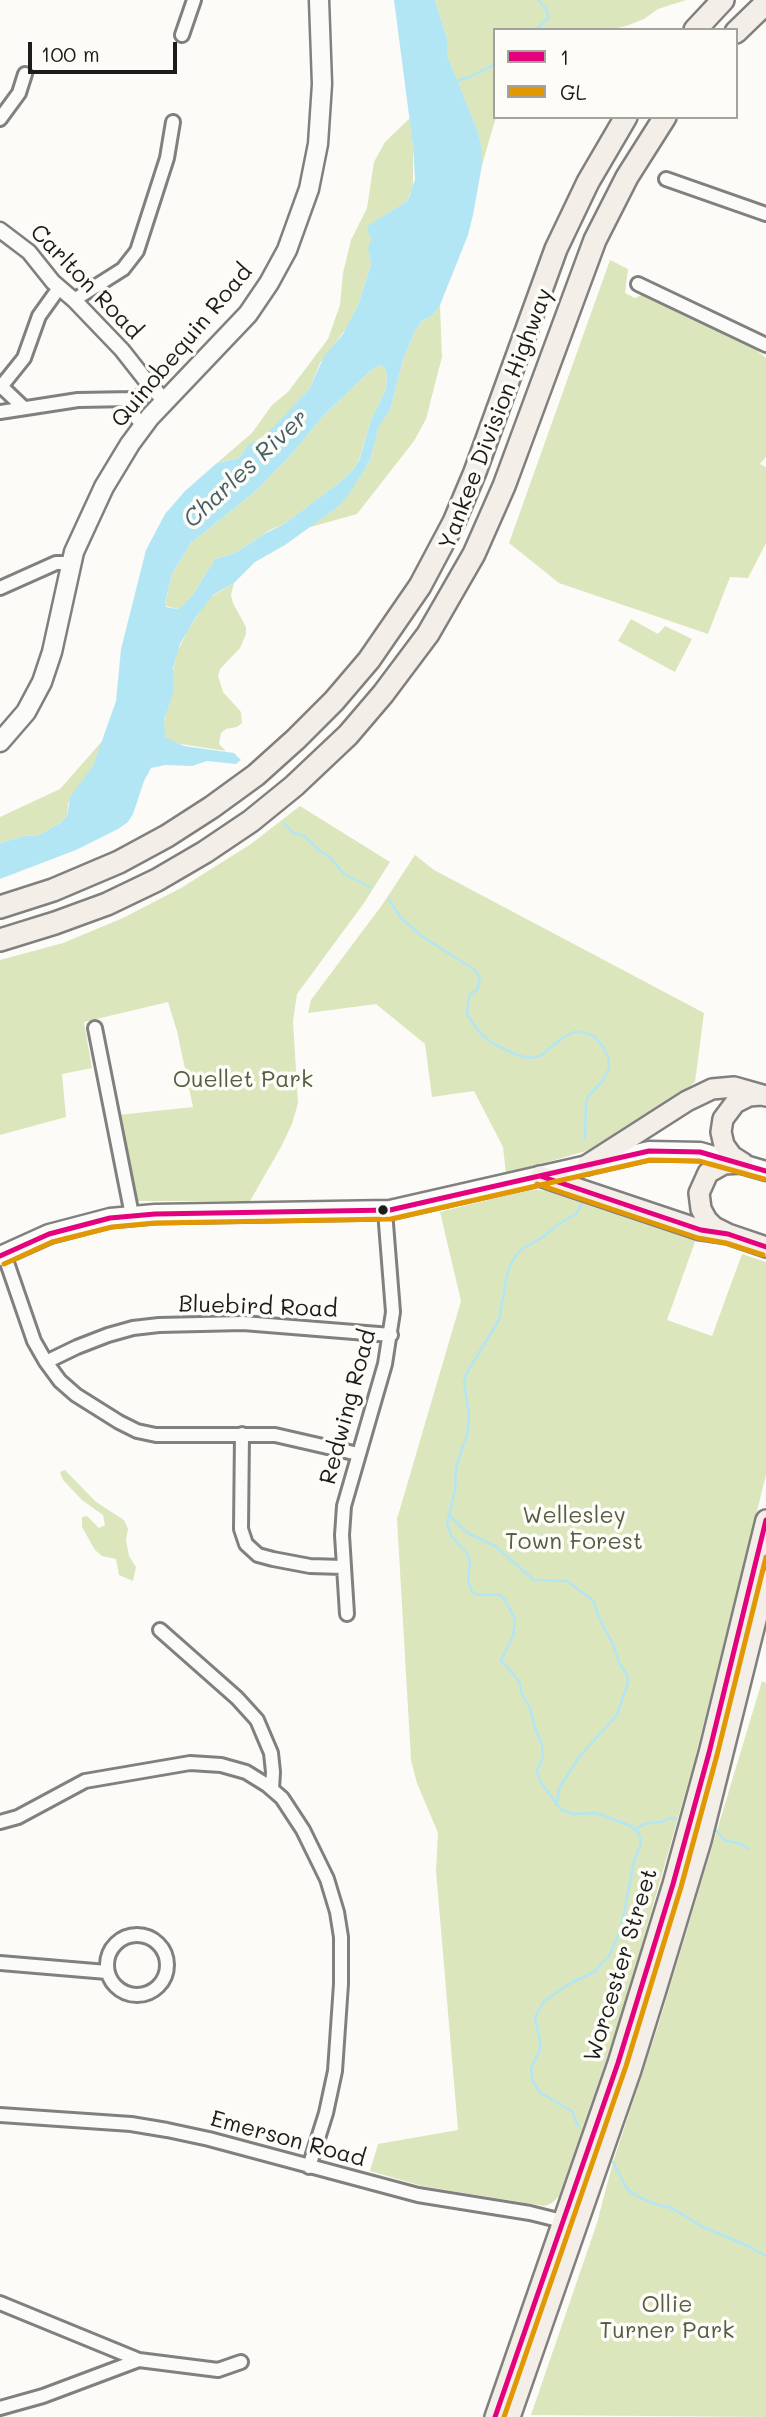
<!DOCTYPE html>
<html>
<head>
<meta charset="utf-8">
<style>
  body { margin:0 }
  #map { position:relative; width:766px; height:2417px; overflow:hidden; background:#fcfbf8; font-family:Mali,sans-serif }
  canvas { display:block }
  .legend { position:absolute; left:493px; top:28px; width:245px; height:91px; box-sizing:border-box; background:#fdfcf7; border:2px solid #a3a29f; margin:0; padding:9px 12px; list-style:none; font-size:21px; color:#1c1c1c }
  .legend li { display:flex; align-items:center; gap:14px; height:35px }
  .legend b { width:35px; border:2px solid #a3a29f }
  .scale { position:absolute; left:28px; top:42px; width:149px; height:32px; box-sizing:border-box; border:4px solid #1c1c1c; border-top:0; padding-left:9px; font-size:21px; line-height:24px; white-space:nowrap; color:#1c1c1c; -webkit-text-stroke:5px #fdfcf7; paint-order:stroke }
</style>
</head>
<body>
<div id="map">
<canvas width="766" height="2417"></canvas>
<ul class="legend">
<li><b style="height:9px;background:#e5007d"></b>1</li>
<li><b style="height:9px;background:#e19803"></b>GL</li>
</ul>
<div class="scale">100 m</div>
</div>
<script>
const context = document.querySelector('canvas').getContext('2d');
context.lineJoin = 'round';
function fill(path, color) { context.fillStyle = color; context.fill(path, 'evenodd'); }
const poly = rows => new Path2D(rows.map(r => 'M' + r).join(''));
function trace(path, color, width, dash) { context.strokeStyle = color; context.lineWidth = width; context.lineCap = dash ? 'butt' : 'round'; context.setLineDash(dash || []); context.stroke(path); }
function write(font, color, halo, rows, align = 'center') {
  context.font = font + ' Mali,sans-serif'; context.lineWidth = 7; context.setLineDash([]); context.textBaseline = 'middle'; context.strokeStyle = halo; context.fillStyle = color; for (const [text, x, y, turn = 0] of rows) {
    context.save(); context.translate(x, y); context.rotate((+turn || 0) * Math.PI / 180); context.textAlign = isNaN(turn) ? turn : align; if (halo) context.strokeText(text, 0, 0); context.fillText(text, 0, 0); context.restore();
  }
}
const green = poly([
  [435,0,686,0,658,9,644,19,626,26,608,30,495,30,496,117,482,165,482,150,478,133,447,55,447,39],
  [410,118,413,146,413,187,407,201,370,225,369,234,372,239,369,253,371,264,358,305,348,326,320,363,310,388,271,431,247,447,239,458,217,463,252,433,272,405,288,392,328,339,340,305,343,273,351,240,367,208,374,162,385,142],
  [610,260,628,269,625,293,635,298,646,293,744,340,766,358,766,457,760,464,766,467,766,543,748,578,730,577,708,634,559,583,509,543],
  [440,305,442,357,426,419,414,441,357,514,307,528,339,506,361,475,370,461,379,425,390,410,403,360,415,331,422,321,433,315],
  [379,365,385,368,387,377,386,389,371,420,360,457,353,470,340,482,284,524,270,530,235,553,215,559,192,596,181,607,178,609,166,606,165,604,172,574,191,543,257,490,290,456,324,415,370,371],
  [234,583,231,595,233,603,246,627,246,634,240,648,220,669,218,676,223,692,241,712,242,723,237,727,226,729,221,733,219,744,226,751,174,743,165,737,163,728,167,705,173,694,172,676,177,652,188,630,209,598],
  [631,619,658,634,665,626,692,639,675,672,618,641],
  [104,739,93,766,68,803,67,816,60,823,39,835,24,836,0,843,0,817,60,789],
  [300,806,390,862,364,903,297,994,293,1021,298,1103,292,1124,281,1147,250,1201,135,1201,118,1115,193,1107,177,1031,168,1002,84,1022,92,1068,62,1074,66,1117,0,1135,0,960,63,943,123,918,181,888,251,844],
  [415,855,434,870,704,1013,695,1082,682,1093,593,1149,506,1174,503,1147,474,1091,432,1097,425,1044,376,1004,308,1013,311,1000,382,905],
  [532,1189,552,1192,696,1239,667,1320,712,1336,742,1254,766,1262,766,1475,694,1762,623,2011,559,2196,552,2203,545,2206,422,2186,370,2171,378,2144,458,2130,436,1871,438,1833,417,1783,411,1760,397,1519,461,1301,440,1212],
  [65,1470,96,1502,124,1520,128,1529,126,1540,129,1556,136,1567,133,1581,119,1575,116,1559,102,1556,95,1550,82,1527,82,1517,87,1516,99,1528,105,1525,103,1515,82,1500,63,1480,60,1472],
  [762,1681,766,1683,766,2417,531,2415,597,2223,613,2162,659,2023]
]);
const water = poly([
  [394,0,435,0,447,39,447,55,478,132,482,150,482,165,473,215,468,235,440,305,433,315,422,321,415,331,403,360,390,410,379,426,370,461,349,494,339,506,285,545,255,562,234,583,213,595,196,617,180,644,173,668,173,694,164,719,165,737,184,746,234,753,241,760,236,764,207,761,192,766,165,765,151,768,144,781,133,814,128,822,118,829,76,850,0,879,0,843,24,836,39,835,60,823,67,816,70,797,93,766,116,701,121,649,146,550,165,514,185,491,217,463,239,458,249,444,262,439,310,388,324,356,343,334,358,305,371,264,368,249,371,239,367,229,369,225,407,201,410,195,415,179,413,146],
  [379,365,385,368,387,377,386,389,371,420,360,458,353,470,340,482,284,524,264,534,235,553,215,559,192,596,181,607,177,609,166,607,165,603,172,574,191,543,257,490,290,456,324,415,370,371]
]);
const stream = poly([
  [535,30,549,17,546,9,538,0],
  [453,82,470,77,495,64],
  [285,824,293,833,304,836,320,851,329,856,344,874,370,887],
  [389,900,401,918,423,937,475,970,480,979,477,989,469,996,467,1015,481,1034,492,1043,517,1055,529,1058,540,1056,564,1037,574,1032,584,1032,595,1037,603,1047,608,1056,609,1068,602,1082,588,1096,586,1103,585,1139],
  [449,1515,466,1532,495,1546,534,1580,567,1581,590,1598,594,1602,599,1618,614,1646,619,1663,627,1675,628,1683,617,1715,579,1757,560,1787,556,1805],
  [636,1829,644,1824,665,1821,669,1818,676,1819],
  [717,1831,724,1840,741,1844,749,1849],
  [578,2126,572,2111,541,2093,533,2082,531,2068,540,2050,540,2042,535,2017,544,2001,569,1984,594,1972,609,1956,621,1929,634,1861,641,1843,639,1834,631,1826,596,1813,573,1814,562,1810,540,1782,537,1770,543,1757,542,1744,535,1728,531,1710,522,1694,519,1681,501,1660,513,1636,515,1619,505,1600,500,1595,478,1595,472,1592,468,1581,470,1561,466,1552,452,1537,447,1524,455,1490,456,1467,467,1435,469,1415,464,1382,466,1374,499,1320,508,1270,514,1258,522,1249,543,1237,557,1225,576,1214,583,1201],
  [613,2162,626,2187,633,2194,652,2203,672,2208,701,2226,748,2246,766,2256]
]);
const minor = poly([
  [182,35,194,0],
  [0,119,19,93,25,74],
  [666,179,766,214],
  [638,284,766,345],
  [74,300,123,269,137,251,167,158,173,122],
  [2,387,24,408],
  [0,388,24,358,39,316,59,288],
  [128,399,134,415,143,426],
  [0,412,78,400,133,399,143,395,152,388],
  [0,588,56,563,71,563],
  [95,1028,132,1215],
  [4,1254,34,1341,46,1362,60,1381,76,1395,119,1422,137,1431,156,1435,275,1435,358,1454],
  [46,1362,77,1347,108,1335,133,1328,159,1325,243,1323,391,1335],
  [242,1434,241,1529,246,1544,258,1555,273,1559,310,1566,343,1567],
  [347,1614,342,1535,344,1506,385,1364,393,1312,385,1211],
  [160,1630,237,1698,257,1720,271,1753,273,1772,272,1789],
  [0,1822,18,1817,85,1781,190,1763,221,1765,246,1772,267,1785,282,1798,303,1830,327,1879,337,1912,341,1937,341,1984,335,2071,326,2113,309,2167],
  '107 1965a30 30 0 1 1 60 0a30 30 0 1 1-60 0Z',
  [0,1963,107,1972],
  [0,2115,131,2124,167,2130,209,2139,418,2195,530,2213,562,2221],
  [0,2303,139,2360],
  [0,2408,43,2396,139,2360,218,2370,241,2362]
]);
const tertiary = poly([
  [0,230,29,252,53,282,74,300,122,350,148,383,165,401]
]);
const secondary = poly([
  [0,742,26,712,42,682,52,652,74,552,104,487,130,444,150,417,248,314,269,283,287,250,309,189,318,144,322,84,319,0],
  [0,1256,49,1234,110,1218,155,1214,390,1210,649,1151,700,1152,766,1171]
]);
const trunk = poly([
  [743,1163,724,1164,708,1173,699,1193,701,1209,707,1220,714,1227,728,1234,766,1247],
  [743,1163,732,1156,724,1145,721,1132,723,1119,735,1103,749,1096,761,1095],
  [587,1165,687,1101,712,1089,734,1087,766,1096],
  [540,1176,701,1230,728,1234],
  [495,2417,618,2063,673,1884,709,1753,766,1520],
  [510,2417,631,2070,656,1990,701,1841,766,1580]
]);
const motorway = poly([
  [695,30,723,0],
  [736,32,766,3],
  [0,907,53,890,119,862,167,836,212,807,256,775,296,739,334,701,369,660,420,586,454,522,475,472,556,249,588,182,626,117],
  [0,940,55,923,107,904,157,880,205,852,251,821,294,786,348,735,383,694,428,634,474,554,504,486,595,240,627,177,665,117]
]);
const bus1 = poly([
  [540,1176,701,1230,728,1234,766,1247],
  [0,1256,49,1234,110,1218,155,1214,390,1210,649,1151,700,1152,766,1171],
  [495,2417,618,2063,673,1884,709,1753,766,1520]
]);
const bus2 = poly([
  [537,1184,698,1238,726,1243,763,1255],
  [4,1264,52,1242,112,1227,155,1223,391,1219,650,1160,699,1161,764,1179],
  [504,2417,626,2066,681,1887,717,1755,766,1557]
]);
const markers = [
  [383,1210,6,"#1c1c1c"]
];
const streetNames = [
  ["Carlton Road",86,282,46],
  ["Quinobequin Road",182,346,-50],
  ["Yankee Division Highway",496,419,-69],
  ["Bluebird Road",258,1307,2],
  ["Redwing Road",348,1407,-75],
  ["Worcester Street",621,1965,-73],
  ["Emerson Road",288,2139,15]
];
const parkNames = [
  ["Ouellet Park",243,1080],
  ["Wellesley",574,1516],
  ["Town Forest",574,1542],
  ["Ollie",667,2305],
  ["Turner Park",667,2331]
];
const waterNames = [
  ["Charles River",246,469,-43]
];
fill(green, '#dce6bc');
fill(water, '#b2e6f4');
trace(stream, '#b2e6f4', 2.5);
trace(minor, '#81807f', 18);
trace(tertiary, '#81807f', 19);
trace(secondary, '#81807f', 23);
trace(trunk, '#81807f', 24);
trace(motorway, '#81807f', 26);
trace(minor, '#fbfbf9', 12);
trace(tertiary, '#fbfbf9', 14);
trace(secondary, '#fbfbf9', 18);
trace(trunk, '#f3eee7', 19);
trace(motorway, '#f3eee7', 21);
trace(bus1, '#e5007d', 5);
trace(bus2, '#e19803', 5);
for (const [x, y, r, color] of markers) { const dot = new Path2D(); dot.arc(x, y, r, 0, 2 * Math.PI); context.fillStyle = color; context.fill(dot); trace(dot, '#fdfcf7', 2.5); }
write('23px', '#1c1c1c', '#fdfcf7', streetNames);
write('23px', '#565d42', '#fdfcf7', parkNames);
write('italic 24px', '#456067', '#fdfcf7', waterNames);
</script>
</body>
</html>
